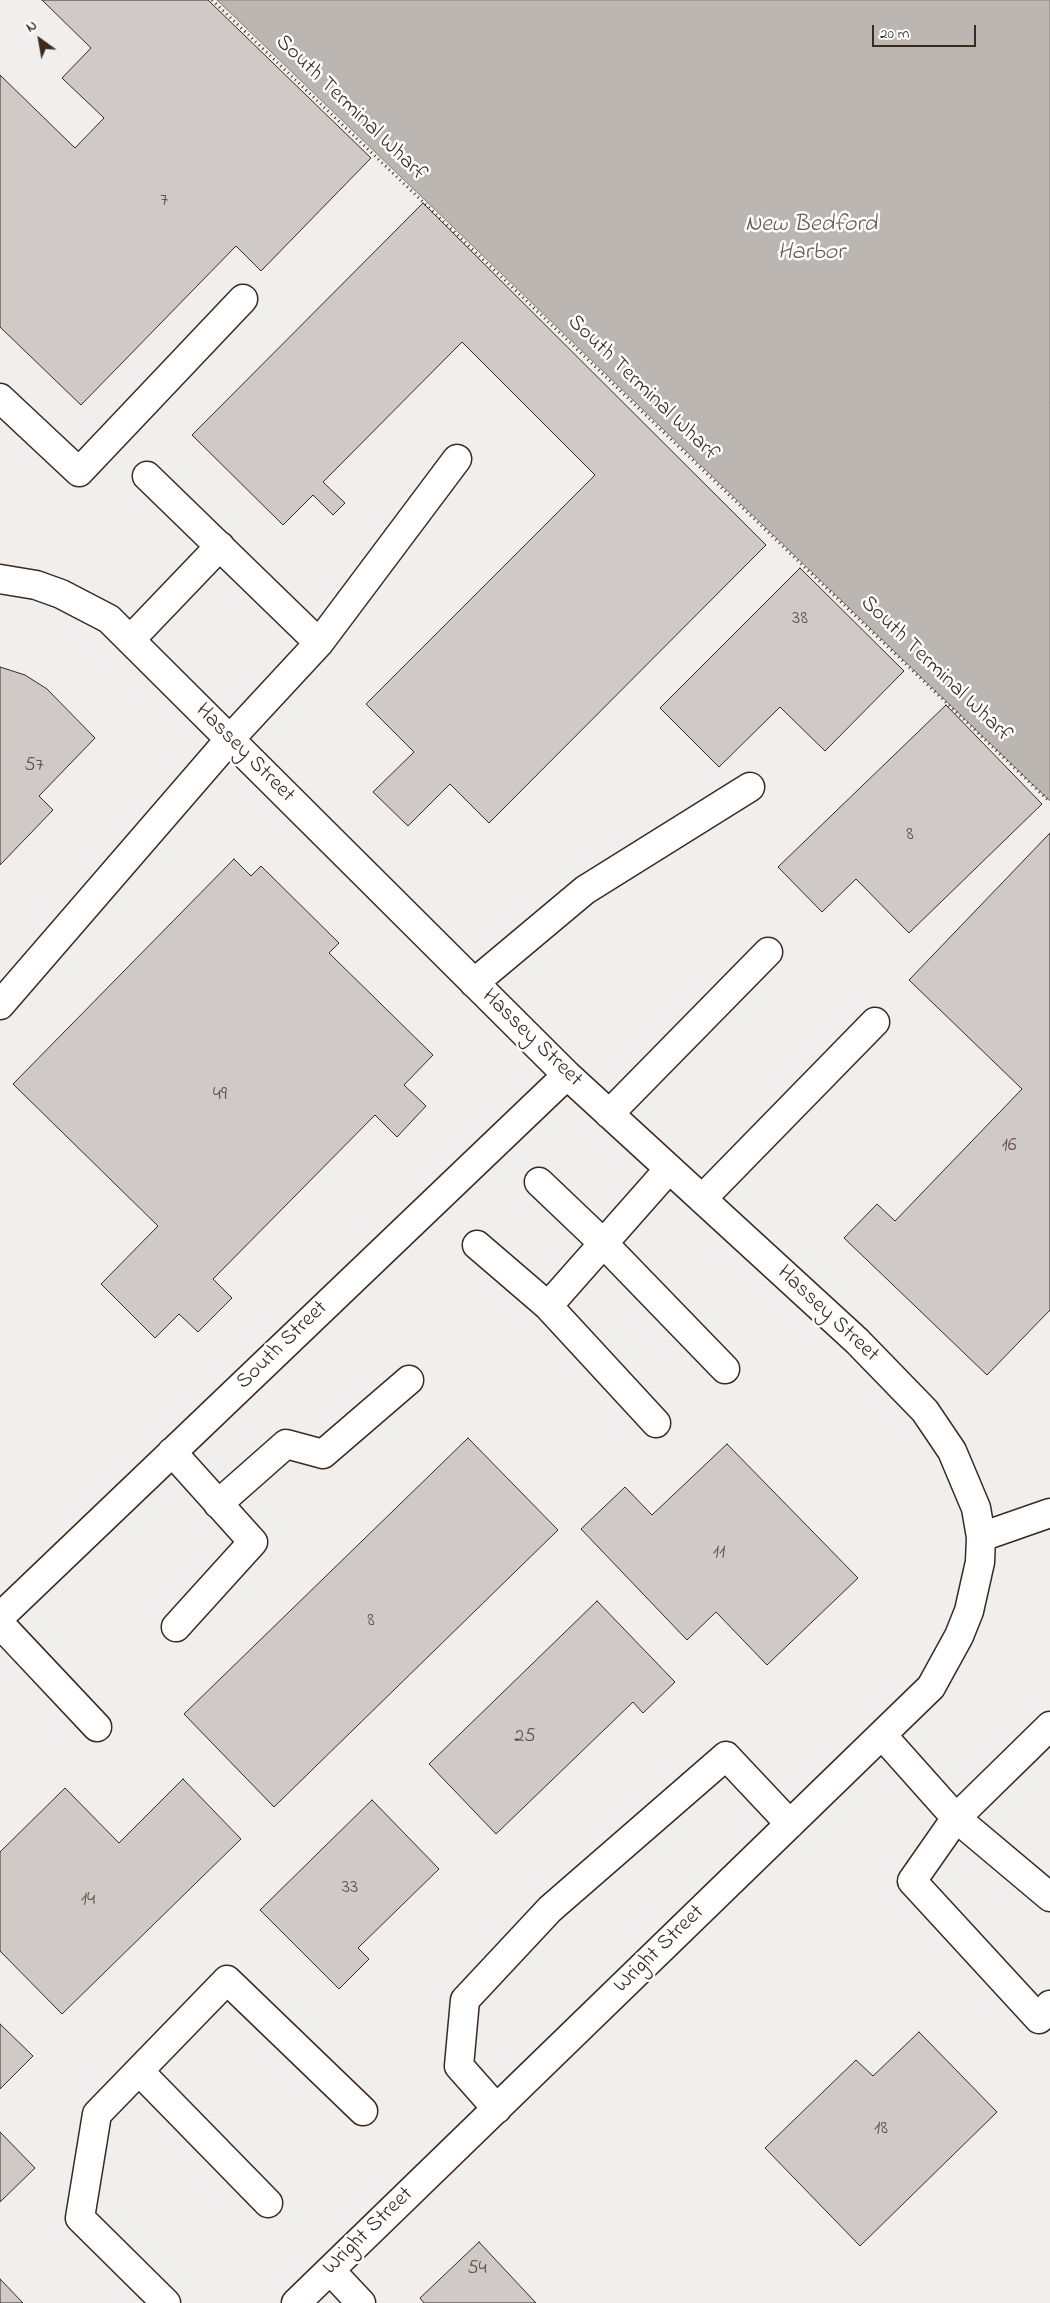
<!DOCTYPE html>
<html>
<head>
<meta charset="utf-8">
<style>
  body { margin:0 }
  #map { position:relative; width:1050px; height:2303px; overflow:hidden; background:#fff; font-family:"Indie Flower",sans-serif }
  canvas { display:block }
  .north { position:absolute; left:15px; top:15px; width:50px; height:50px; -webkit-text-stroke:4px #fff; paint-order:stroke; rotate:328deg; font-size:14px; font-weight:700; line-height:20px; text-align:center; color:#3b2a1e }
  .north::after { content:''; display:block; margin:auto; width:18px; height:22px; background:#3b2a1e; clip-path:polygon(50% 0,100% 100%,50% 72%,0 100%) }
  .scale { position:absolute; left:872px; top:25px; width:104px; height:22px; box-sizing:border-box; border:2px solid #3b2a1e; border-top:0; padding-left:6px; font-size:15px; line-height:18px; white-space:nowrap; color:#3b2a1e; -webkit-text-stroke:4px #fff; paint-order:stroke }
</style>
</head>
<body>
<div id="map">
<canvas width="1050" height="2303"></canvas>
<div class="north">N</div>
<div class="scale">20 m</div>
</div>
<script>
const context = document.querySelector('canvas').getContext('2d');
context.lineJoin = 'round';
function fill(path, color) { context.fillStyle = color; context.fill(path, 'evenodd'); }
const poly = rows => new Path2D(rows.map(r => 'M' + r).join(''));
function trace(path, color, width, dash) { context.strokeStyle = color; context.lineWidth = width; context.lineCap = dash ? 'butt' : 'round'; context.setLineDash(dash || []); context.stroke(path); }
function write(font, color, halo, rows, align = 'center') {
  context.font = font + ' "Indie Flower",sans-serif'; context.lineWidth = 5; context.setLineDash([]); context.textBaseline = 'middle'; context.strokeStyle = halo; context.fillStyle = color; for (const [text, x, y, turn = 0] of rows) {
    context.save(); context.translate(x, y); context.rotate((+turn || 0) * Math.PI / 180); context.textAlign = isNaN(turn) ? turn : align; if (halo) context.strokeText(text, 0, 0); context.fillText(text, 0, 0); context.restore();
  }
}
const built = poly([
  [0,0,217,0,1050,801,1050,2303,0,2303]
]);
const water = poly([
  [217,0,1050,0,1050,801,217,0]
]);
const building = poly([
  [42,0,208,0,371,158,261,271,236,246,81,405,0,327,0,75,75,148,104,118,62,78,91,48,42,0],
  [423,203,766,545,489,823,450,784,408,826,373,792,414,752,366,704,595,475,462,342,323,482,345,503,333,515,313,495,283,525,192,435,423,203],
  [800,568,904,671,825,751,780,707,719,767,660,708,800,568],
  [0,667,25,675,47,689,95,738,39,796,53,810,0,865,0,667],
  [946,705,1042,804,909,933,856,879,822,912,778,867,946,705],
  [1050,833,1050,1310,987,1375,844,1238,877,1204,895,1221,1022,1089,909,980,1050,833],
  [234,859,251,876,261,866,339,943,329,953,433,1055,404,1085,426,1106,397,1137,375,1115,213,1279,232,1298,198,1332,179,1314,155,1338,101,1284,158,1226,13,1084,234,859],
  [468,1438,558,1530,274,1807,184,1714,468,1438],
  [727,1444,858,1578,767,1665,716,1612,687,1640,581,1529,625,1487,652,1515,727,1444],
  [597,1601,675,1682,643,1713,633,1702,496,1834,429,1764,597,1601],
  [183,1779,241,1839,62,2014,0,1951,0,1852,65,1788,119,1843,183,1779],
  [372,1800,439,1869,358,1948,369,1959,339,1989,260,1910,372,1800],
  [0,2024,33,2056,0,2089,0,2024],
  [919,2032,997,2112,860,2246,765,2148,856,2060,873,2076,919,2032],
  [0,2132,35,2168,0,2202,0,2132],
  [479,2242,536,2303,424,2303,420,2298,479,2242],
  [0,2279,23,2303,0,2303,0,2279]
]);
const path = poly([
  [212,0,1050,802]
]);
const minor = poly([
  [0,398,79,472,243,299],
  [147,476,319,643],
  [0,579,36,585,61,594,109,619,567,1075,857,1341,925,1411,952,1451,976,1508,981,1537,980,1562,969,1611,959,1636,931,1687,296,2303],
  [130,640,220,546],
  [474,983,585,890,750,787],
  [0,1005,230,739,319,643,457,459],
  [609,1114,768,952],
  [539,1182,603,1243,725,1369],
  [702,1199,875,1022],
  [477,1245,548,1306,669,1169],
  [548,1306,656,1423],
  [172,1452,253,1542,176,1627],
  [218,1504,286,1444,323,1454,409,1380],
  [981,1537,1050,1513],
  [0,1617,567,1075],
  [0,1624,97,1727],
  [1050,1726,956,1818,1050,1897],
  [882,1735,956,1818,912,1881,1039,2019,1050,2005],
  [139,2071,268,2203],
  [497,2109,459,2066,465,2000,550,1909,726,1756,790,1824],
  [330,2270,361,2303],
  [166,2303,80,2218,97,2114,227,1980,363,2111]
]);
const numberNames = [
  ["7",164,202],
  ["38",800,620],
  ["57",34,767],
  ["8",910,836],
  ["49",220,1096],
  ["16",1009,1147],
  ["11",719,1554],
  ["8",371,1622],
  ["25",525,1738],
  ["33",350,1889],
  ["14",88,1901],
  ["18",881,2130],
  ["54",477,2270]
];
const streetNames = [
  ["South Terminal Wharf",350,109,44],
  ["South Terminal Wharf",642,389,44],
  ["South Terminal Wharf",935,670,44],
  ["Hassey Street",244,754,45],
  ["Hassey Street",531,1039,44],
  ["Hassey Street",827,1315,43],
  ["South Street",283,1346,-44],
  ["Wright Street",660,1950,-44],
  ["Wright Street",369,2232,-44]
];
const waterNames = [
  ["New Bedford",811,226],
  ["Harbor",811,254]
];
fill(built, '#f1efee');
fill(water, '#bcb6b3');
trace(water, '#887e77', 1);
fill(building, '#cfcac7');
trace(building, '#3b2a1e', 1);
trace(minor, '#3b2a1e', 31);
trace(path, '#3b2a1e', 3, [1, 4]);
trace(minor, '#fff', 28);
write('20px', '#605248', null, numberNames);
write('22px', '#3b2a1e', '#fff', streetNames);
write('italic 24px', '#685b52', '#fff', waterNames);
</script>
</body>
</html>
